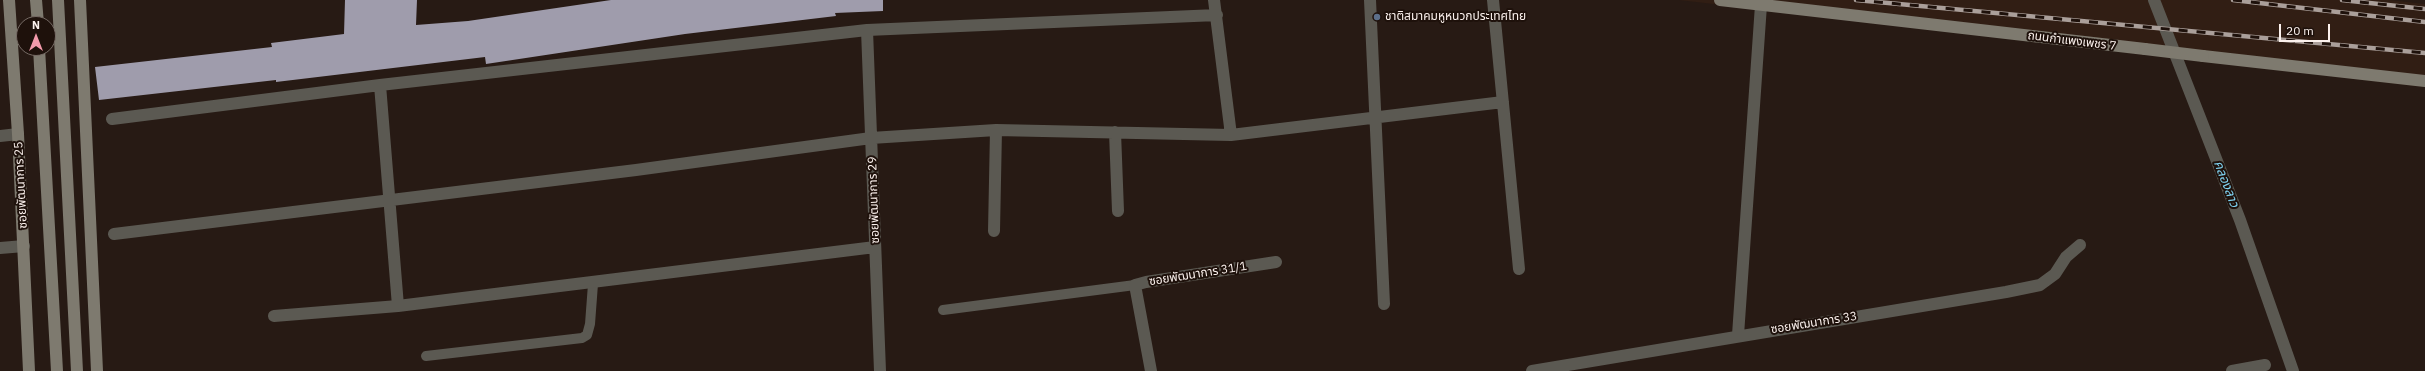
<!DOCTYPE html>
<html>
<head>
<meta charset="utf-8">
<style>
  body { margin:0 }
  #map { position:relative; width:2425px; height:371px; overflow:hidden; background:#271a14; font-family:"IBM Plex Sans",sans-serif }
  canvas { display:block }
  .north { position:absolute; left:16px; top:16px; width:40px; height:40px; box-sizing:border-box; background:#1e110b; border:1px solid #766b65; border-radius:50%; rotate:0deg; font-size:11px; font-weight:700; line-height:16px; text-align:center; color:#fbf1ed }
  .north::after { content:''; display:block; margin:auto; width:14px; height:18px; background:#f39aab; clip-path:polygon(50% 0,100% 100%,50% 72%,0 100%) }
  .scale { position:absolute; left:2279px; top:24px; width:51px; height:18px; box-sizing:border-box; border:2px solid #fbf1ed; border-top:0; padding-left:5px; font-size:12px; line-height:14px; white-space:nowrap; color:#fbf1ed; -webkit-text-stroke:3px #1e110b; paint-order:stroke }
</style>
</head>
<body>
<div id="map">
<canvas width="2425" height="371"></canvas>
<div class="north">N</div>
<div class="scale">20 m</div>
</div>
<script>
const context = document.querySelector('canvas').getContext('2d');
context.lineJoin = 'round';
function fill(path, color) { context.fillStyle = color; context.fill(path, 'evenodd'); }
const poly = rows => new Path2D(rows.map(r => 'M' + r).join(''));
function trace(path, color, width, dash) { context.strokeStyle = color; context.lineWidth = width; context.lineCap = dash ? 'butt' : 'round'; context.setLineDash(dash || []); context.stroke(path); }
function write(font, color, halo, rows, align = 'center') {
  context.font = font + ' "IBM Plex Sans","Noto Sans Thai",sans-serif'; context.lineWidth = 4; context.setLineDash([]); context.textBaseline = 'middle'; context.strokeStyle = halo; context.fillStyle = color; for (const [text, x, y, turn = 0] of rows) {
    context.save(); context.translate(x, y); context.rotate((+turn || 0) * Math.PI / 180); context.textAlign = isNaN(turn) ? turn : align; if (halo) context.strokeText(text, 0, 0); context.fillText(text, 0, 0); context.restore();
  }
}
const built = poly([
  [1679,0,2389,0,2425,4,2425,87]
]);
const building = poly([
  [345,0,417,0,416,25,468,21,611,0,883,0,883,11,835,13,836,16,685,34,486,64,485,57,276,82,276,80,99,100,95,67,272,47,271,43,344,34]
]);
const lane = poly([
  [943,310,1135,285],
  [426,356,582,338,587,335,590,324,593,284]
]);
const street = poly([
  [1214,0,1231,135],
  [1370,0,1384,304],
  [1493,0,1519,269],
  [2154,0,2240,220,2293,371],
  [867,30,880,371],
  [380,85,398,306],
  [112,119,380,85,867,30,1217,15],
  [1115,132,1118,211],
  [0,136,18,134],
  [994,231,996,130],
  [114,234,636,170,871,138,996,130,1231,135,1503,102],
  [0,248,24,246],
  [274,316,398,306,875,247],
  [1738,335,1761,5],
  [1151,371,1135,285,1146,282,1276,262],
  [1532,371,2006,292,2040,285,2055,274,2066,257,2080,245],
  [2232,371,2265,365]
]);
const secondary = poly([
  [9,0,18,134,29,371],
  [36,0,38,24],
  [58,0,77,371],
  [80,0,97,371],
  [1720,0,2145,49],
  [39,48,57,371],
  [2203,56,2425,81]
]);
const rail = poly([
  [1856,0,2425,53],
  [2233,0,2425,22],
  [2342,0,2425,9]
]);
const secondaryBridge = poly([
  [2145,49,2203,56]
]);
const markers = [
  [1377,17,4,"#5c6f8a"]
];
const poiNames = [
  ["ชาติสมาคมหูหนวกประเทศไทย",1385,17]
];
const streetNames = [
  ["ถนนกำแพงเพชร 7",2072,41,7],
  ["ซอยพัฒนาการ 25",21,185,-93],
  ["ซอยพัฒนาการ 29",874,200,-92],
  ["ซอยพัฒนาการ 31/1",1198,274,-9],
  ["ซอยพัฒนาการ 33",1814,323,-9]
];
const waterNames = [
  ["คลองลาว",2226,184,69]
];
fill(built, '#311e14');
fill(building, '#9f9cac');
trace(lane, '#5b5952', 10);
trace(street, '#5b5952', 12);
trace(secondary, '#7e7a6f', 12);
trace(rail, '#aa9f9a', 4.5);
trace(rail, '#1e110b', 3, [9]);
trace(secondaryBridge, '#7e7a6f', 12);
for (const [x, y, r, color] of markers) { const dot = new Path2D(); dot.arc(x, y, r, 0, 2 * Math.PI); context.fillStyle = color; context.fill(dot); trace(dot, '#1e110b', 1.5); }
write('12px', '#fbf1ed', '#1e110b', poiNames, 'left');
write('12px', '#fbf1ed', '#1e110b', streetNames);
write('italic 13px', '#7fd2f1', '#1e110b', waterNames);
</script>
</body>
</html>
